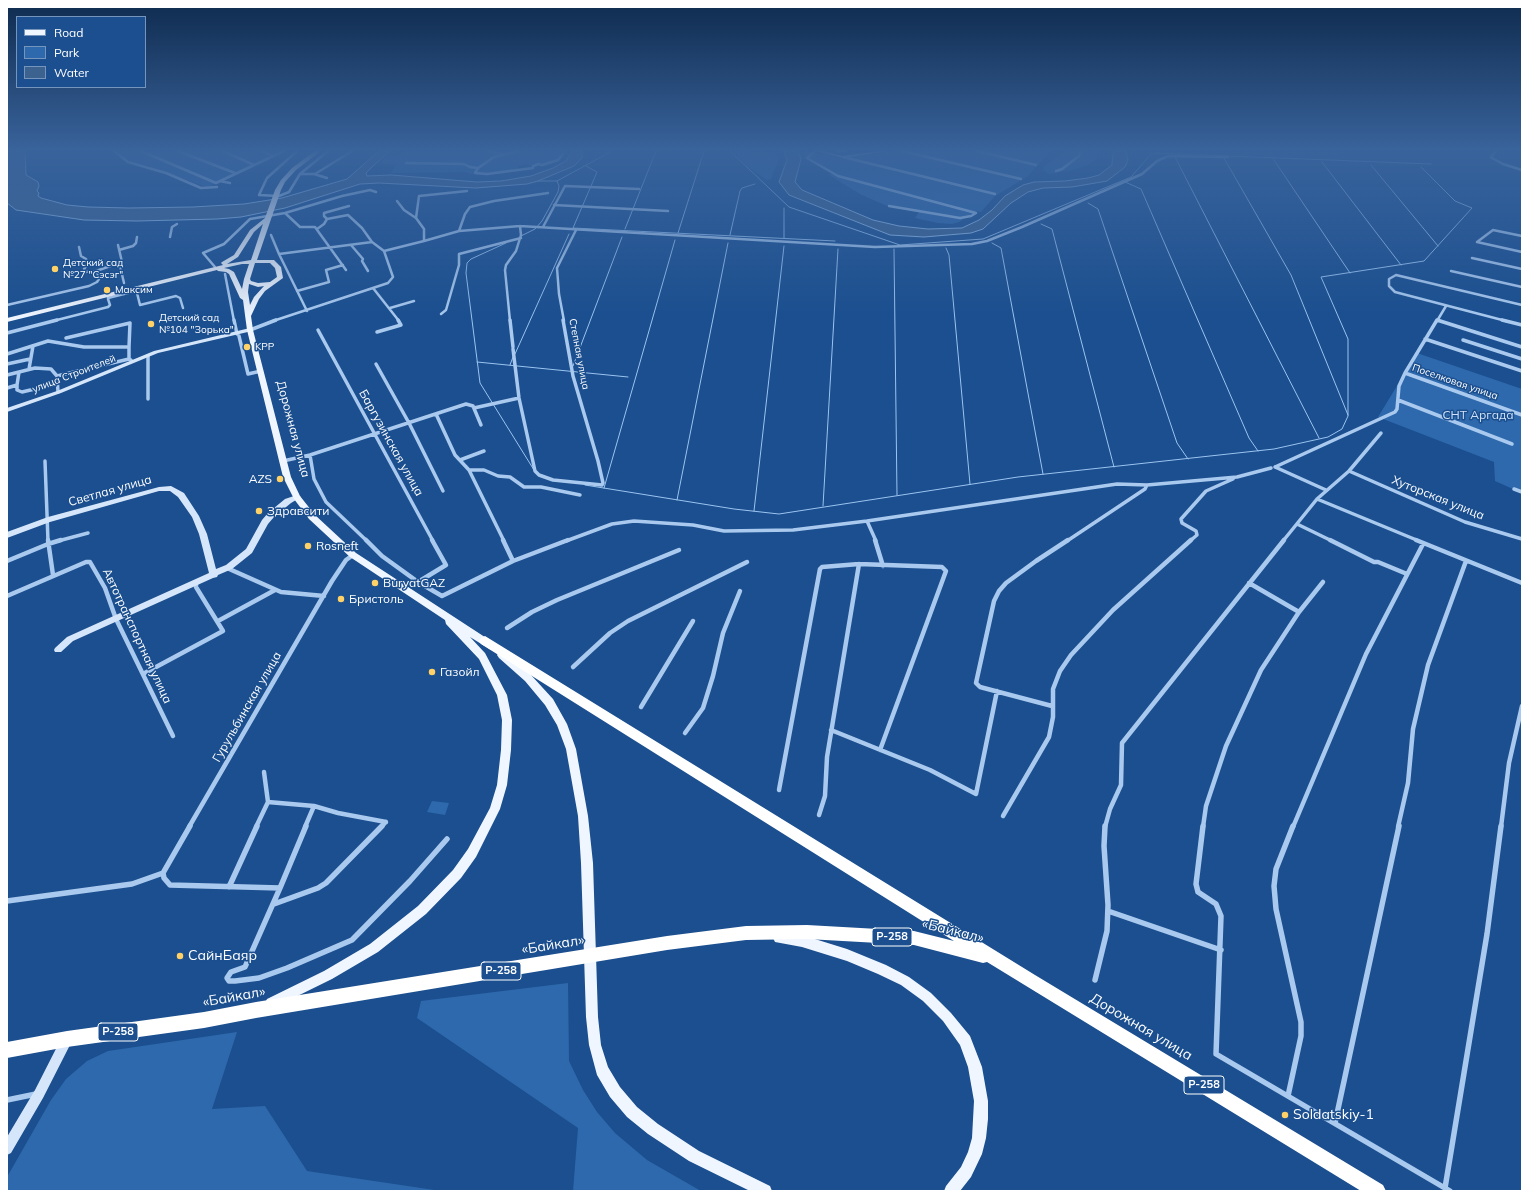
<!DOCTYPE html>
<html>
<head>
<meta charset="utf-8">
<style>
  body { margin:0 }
  #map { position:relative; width:1529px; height:1198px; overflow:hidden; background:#1b4f8f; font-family:Mulish,sans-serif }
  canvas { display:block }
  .frame { position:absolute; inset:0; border:8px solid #fff; pointer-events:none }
  .legend { position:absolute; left:16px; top:16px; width:130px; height:72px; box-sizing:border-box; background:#1b4f8f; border:1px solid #7695bc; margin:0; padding:5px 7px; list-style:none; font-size:12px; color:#fff }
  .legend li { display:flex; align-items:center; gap:8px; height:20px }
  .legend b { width:20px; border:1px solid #7695bc }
</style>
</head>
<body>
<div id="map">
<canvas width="1529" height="1198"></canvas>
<div class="frame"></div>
<ul class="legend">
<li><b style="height:5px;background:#f0f6ff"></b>Road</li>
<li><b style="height:11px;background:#2e69ad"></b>Park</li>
<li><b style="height:11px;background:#3c6290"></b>Water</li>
</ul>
</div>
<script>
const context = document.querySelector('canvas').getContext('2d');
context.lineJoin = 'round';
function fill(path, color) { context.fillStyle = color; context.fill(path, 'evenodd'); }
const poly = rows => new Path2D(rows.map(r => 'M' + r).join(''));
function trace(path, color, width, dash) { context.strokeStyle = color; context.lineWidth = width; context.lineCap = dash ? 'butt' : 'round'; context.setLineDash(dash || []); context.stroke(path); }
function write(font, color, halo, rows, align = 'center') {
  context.font = font + ' Mulish,sans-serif'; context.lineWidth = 3; context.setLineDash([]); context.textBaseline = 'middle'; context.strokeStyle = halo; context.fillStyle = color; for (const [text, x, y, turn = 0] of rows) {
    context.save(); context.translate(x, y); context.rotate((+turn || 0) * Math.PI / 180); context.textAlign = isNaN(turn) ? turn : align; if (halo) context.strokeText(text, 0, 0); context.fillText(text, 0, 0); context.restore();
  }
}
const green = poly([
  [117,151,285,151,210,186,203,186,149,166,131,162,122,157],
  [403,151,567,151,567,153,554,161,530,166,528,164,518,166,518,170,471,174,465,172,391,173,396,165,380,163,387,156,399,156],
  [734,151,773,152,778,157,778,163,773,172,771,179,767,180,747,166],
  [807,151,845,159,849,157,892,151,1051,151,1028,176,995,196,981,212,976,211,959,222,952,224,938,223,915,218,920,211,888,205,887,206,860,194,829,175,833,173,803,153],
  [1066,151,1099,151,1099,152,1096,159,1088,165,1073,170,1049,174,1044,171,1043,167],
  [1417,353,1522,389,1522,493,1495,481,1494,462,1378,417],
  [432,801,449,803,445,815,427,812],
  [568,983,569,1061,583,1090,597,1112,615,1133,647,1160,701,1191,573,1191,578,1128,417,1018,421,1001],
  [237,1032,212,1109,265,1106,307,1171,441,1191,7,1191,7,1177,51,1100,66,1079,87,1061,108,1051]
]);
const water = poly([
  [7,151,25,151,26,175,38,182,39,186,37,191,39,193,38,196,41,198,67,205,88,207,129,208,193,207,244,204,282,198,347,179,379,151,390,151,374,165,366,173,367,176,391,175,477,182,501,181,531,176,553,168,566,161,572,151,582,151,582,158,574,166,538,181,527,184,476,188,379,183,360,184,285,208,241,217,217,219,137,221,84,220,16,210,7,203,7,151],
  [784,151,798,151,801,159,795,182,802,190,873,220,899,226,928,229,962,228,979,220,992,210,1005,196,1023,185,1034,182,1065,181,1088,178,1099,175,1112,165,1113,151,1126,151,1128,160,1125,167,1107,181,1072,187,1043,188,1028,192,1011,203,983,229,971,233,924,237,890,235,789,195,779,182,787,160,784,151]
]);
const stream = poly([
  [730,151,789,207,900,245,983,239,1131,177,1152,153,1431,164],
  [1175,157,1319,438],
  [1224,158,1291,275,1348,415],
  [1274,160,1350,273],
  [1322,162,1401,265],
  [1371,165,1438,246],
  [586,166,597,172,573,228,835,241],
  [538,181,557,181,612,151],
  [1125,182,1141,189,1249,438,1258,451],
  [1088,203,1098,209,1177,443,1188,459],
  [784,208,784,238],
  [1041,224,1052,229,1114,467],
  [625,229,656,151],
  [678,233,704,151],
  [730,235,740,191,742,188,755,184],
  [521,236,535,229,542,221,558,192,559,186,557,181],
  [506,243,471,259,467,263,466,273,480,383,534,470],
  [992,243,1001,248,1043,474],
  [946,248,949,255,970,484],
  [894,249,897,495],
  [515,354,569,234],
  [477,362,628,377],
  [510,365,513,357],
  [573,366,622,237],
  [585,485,734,509,779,514,1018,477,1274,449,1328,437,1342,429,1348,416,1348,339,1321,277,1424,261,1472,208,1455,201,1421,167],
  [604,488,675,240],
  [677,500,728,243],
  [823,506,838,249],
  [754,511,784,246]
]);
const streetFar3 = poly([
  [114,151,128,162,166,173,201,188,217,187],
  [141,151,216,183,284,151],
  [178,151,235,173],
  [223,151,254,165],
  [262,151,273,156],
  [297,151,267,178,259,195,279,196,289,192,300,174,328,151],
  [489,151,502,154],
  [815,151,807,158,838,176,976,213,971,216,960,218,889,206],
  [837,151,846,151],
  [902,151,1021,179],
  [977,151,1036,165],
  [1496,151,1491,157,1492,158,1503,164,1522,170],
  [843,157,995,194],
  [406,163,464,164,470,167,478,168,494,157,518,151],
  [478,168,475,173,487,174,533,168,533,166,539,164,542,165,558,160,563,154],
  [1056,171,1062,169,1079,156,1081,151],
  [300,174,315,174,352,151],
  [314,174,327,178],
  [220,181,230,183],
  [397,201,404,210,416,218],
  [554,205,668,211],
  [285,213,342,196,370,190,376,192],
  [543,227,565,186,639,189],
  [317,229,324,224,327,219],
  [459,231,465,214,470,207,494,201,548,193],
  [271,235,279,254,372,242],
  [170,237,172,227,177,224],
  [424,241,459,231,520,226,875,247,972,244,987,241,1022,227,1142,174,1157,161,1168,156,1228,157],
  [1477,242,1493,230,1522,236],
  [1477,242,1522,252],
  [118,245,122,262,120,266,124,283],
  [351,245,363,259,362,261,368,271],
  [79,247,81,256,86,259,88,264,84,269,85,272,96,271,122,262],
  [119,250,133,246,136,243,137,237],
  [384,251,424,241,424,229,416,218,419,196,467,191],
  [279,254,307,311],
  [1472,258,1522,269],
  [215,267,203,253,224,244,250,219,285,213,300,227,315,227,346,270],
  [1451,271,1522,287],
  [225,274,234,321],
  [373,288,399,321],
  [297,291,329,282,326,270,343,265],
  [108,298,132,292,137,293,140,305,176,296,180,298,183,308],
  [7,305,89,286,97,282,99,279,97,271],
  [390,308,414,301],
  [441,314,446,310,459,265,459,254,521,238],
  [1437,320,1441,321],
  [53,321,108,307,110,305,108,299],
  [273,321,388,283,393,277,384,251,372,242,362,228,348,215,327,219,324,216,324,213,349,206],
  [510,321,505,270,506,265,516,251,521,235,520,226],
  [564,321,559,294,557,268,576,230],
  [1437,321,1446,306],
  [1506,321,1395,292,1389,286,1389,279,1396,275,1522,305]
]);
const streetFar2 = poly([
  [234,320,237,334],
  [510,320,513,347],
  [1437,320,1522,347],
  [1502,320,1522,325],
  [250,330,276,320],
  [318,330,433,541],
  [377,332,401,325,398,320],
  [7,333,57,320],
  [239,336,248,374,261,371],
  [66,338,130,323,129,347],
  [1425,339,1522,371],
  [1463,340,1522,359],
  [513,349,519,398,535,471,539,475,553,480,602,485,603,483,598,461,573,376,563,320],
  [7,354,48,341,84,347,129,347,129,359],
  [148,356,148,399],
  [7,364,30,359],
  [376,364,409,423,443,491],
  [29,369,33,346],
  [1405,373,1522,415],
  [7,375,35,368,51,369,57,376,129,359,131,360],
  [57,376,58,392],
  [17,385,17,390,22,392,56,384],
  [7,388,17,385,19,372],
  [1398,400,1512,444],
  [474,408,519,398],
  [436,414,455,455,469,470,504,541],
  [310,455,314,479,326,502,367,541],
  [460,460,484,451],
  [45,461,48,541],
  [283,461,310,455,466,404,473,406,481,425],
  [1275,467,1395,412,1397,409,1399,386,1405,373,1437,320],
  [1275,467,1326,490],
  [469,470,484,470,498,476,510,477,524,487,541,487,580,495],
  [1349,471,1465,522,1522,539],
  [1514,489,1522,492],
  [1317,499,1419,541],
  [867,521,876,541],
  [1297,524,1332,541],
  [58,541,88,533],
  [566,541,612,524,634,521,693,525,724,531,793,530,867,521,1117,484,1147,485,1237,477,1271,468],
  [1067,541,1145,489,1147,485],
  [1190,541,1197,535,1196,531,1182,523,1181,519,1206,491,1233,479],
  [1283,541,1317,499,1349,471,1381,433]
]);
const streetFar1 = poly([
  [48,540,53,575],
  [366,540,382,556,418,582,446,565,432,540],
  [875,540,883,566],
  [1330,540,1374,562,1378,562,1407,574],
  [1416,540,1522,583],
  [7,561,48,544,61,540],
  [513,561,568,540],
  [227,568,281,592,324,596],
  [418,582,442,596,513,561,503,540],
  [1249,583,1299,612],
  [7,596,86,562,90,562,105,588,116,619,173,736],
  [218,621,275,590],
  [507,628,532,612,557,600,679,550],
  [573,667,610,633,628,621,747,562],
  [143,674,223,631,196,587,196,583],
  [1052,706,980,687,976,683,994,601,999,591,1006,583,1036,561,1068,540],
  [641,707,693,621],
  [831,730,930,770,976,794,997,691],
  [685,733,703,708,713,676,723,633,740,591],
  [264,772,268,802,314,806,305,827],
  [779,790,820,569,822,567,859,564,942,567,946,571,880,750],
  [314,806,338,813,386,822],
  [819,815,825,796,827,757,859,564],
  [1003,816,1049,737,1053,717,1053,689,1060,671,1071,655,1113,610,1191,540],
  [189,827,332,581,346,560,353,555],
  [256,827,268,802],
  [381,827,386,822],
  [1105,827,1110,809,1121,785,1122,743,1284,540],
  [1203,827,1206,806,1226,746,1261,670,1299,612,1323,582],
  [1293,827,1366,654,1423,544],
  [1398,827,1408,783,1413,729,1428,665,1466,561],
  [1501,827,1509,763,1522,706]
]);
const street = poly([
  [1203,826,1196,884,1198,892,1216,904,1221,916,1216,1054,1450,1191],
  [163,873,164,878,170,885,280,888,245,967,231,972,227,978,229,981,235,981,259,978,287,968,352,940,410,881,447,839],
  [163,873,190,826],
  [229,887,257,826],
  [280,888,306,826],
  [7,901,132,884,163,873],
  [274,904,318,888,326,883,382,826],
  [1108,911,1221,950],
  [1095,980,1107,931,1108,905,1104,846,1105,826],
  [1288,1096,1301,1036,1301,1022,1276,909,1274,886,1276,869,1293,826],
  [7,1100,36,1094],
  [1335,1123,1399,826],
  [1445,1188,1487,934,1501,826]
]);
const secondary = poly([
  [815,151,823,151,843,156,878,151,890,151,843,158,815,151],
  [250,328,252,329,252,331,158,353,61,393,7,412,7,408,57,391,154,351,250,328],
  [171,486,184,493,199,516,207,534,216,569,226,565,246,549,262,520,268,513,285,499,297,495,301,497,291,503,274,517,268,524,252,553,232,569,218,575,217,577,213,578,73,641,61,652,55,652,54,650,55,648,67,637,209,573,199,534,192,517,178,497,170,491,159,491,50,522,7,538,7,532,48,517,159,487,171,486],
  [67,1033,71,1035,73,1039,71,1043,43,1098,11,1153,7,1155,7,1137,35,1090,63,1035,67,1033]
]);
const primary = poly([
  [315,151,321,151,296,170,285,182,281,190,257,260,274,260,281,267,283,278,265,291,259,299,251,316,253,330,291,477,300,496,315,515,356,553,494,643,496,646,494,649,491,650,470,637,485,653,507,695,512,720,511,750,507,785,500,809,476,857,461,878,426,914,378,952,332,979,271,1009,267,1007,265,1003,267,999,324,971,370,944,418,906,453,870,468,849,490,808,497,785,501,750,502,720,497,695,479,659,446,624,445,620,350,557,309,519,294,499,283,477,247,330,243,300,240,298,229,274,226,272,218,271,217,270,7,322,7,318,223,265,221,263,222,262,234,255,250,230,265,218,275,190,281,180,292,168,315,151],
  [263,224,251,260,227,264,238,257,254,232,263,224],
  [255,263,270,263,275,268,277,277,270,282,258,283,251,281,250,279,255,263],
  [242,264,249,264,244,279,242,289,234,272,229,269,224,268,242,264],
  [249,284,258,287,264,286,254,297,250,305,248,292,249,284],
  [502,651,505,652,531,675,553,699,567,724,576,749,588,816,593,863,598,1017,601,1045,608,1067,620,1087,637,1107,658,1124,699,1151,770,1186,772,1191,750,1191,689,1161,648,1134,627,1117,610,1097,597,1075,589,1045,586,1017,581,863,578,816,566,749,557,725,545,705,525,681,499,658,497,655,499,652,502,651],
  [779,932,802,935,847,949,886,965,909,977,931,993,951,1013,970,1036,982,1067,988,1101,988,1119,986,1138,982,1154,971,1177,960,1191,944,1191,946,1186,961,1167,968,1152,972,1138,974,1101,968,1067,960,1045,943,1021,923,1001,901,985,878,974,847,961,802,947,775,942,773,938,775,934,779,932]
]);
const highway = poly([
  [485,636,1035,975,1383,1185,1386,1191,1361,1191,987,962,983,963,914,945,807,939,746,940,667,950,256,1018,204,1028,67,1047,7,1058,7,1042,67,1031,204,1012,256,1002,667,936,746,926,807,925,914,931,954,941,481,644,479,641,481,638,485,636]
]);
const markers = [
  [55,269,4,"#ffd166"],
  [107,290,4,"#ffd166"],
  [151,324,4,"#ffd166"],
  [247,347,4,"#ffd166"],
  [280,479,4,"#ffd166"],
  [259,511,4,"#ffd166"],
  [308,546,4,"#ffd166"],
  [375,583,4,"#ffd166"],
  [341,599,4,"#ffd166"],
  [432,672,4,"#ffd166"],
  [180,956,4,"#ffd166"],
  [1285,1115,4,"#ffd166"]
];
const farPoinames = [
  ["Детский сад",63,263],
  ["№27 \"Сэсэг\"",63,275],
  ["Максим",115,290],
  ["Детский сад",159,318],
  ["№104 \"Зорька\"",159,330],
  ["KPP",255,347]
];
const farStreetnames = [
  ["Степная улица",579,354,79],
  ["улица Строителей",74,374,-21],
  ["Поселковая улица",1455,382,19]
];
const shields = [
  [892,937,40],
  [501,971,40],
  [118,1032,40],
  [1204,1085,40]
];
const shieldNames = [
  ["Р-258",892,937],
  ["Р-258",501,971],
  ["Р-258",118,1032],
  ["Р-258",1204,1085]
];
const parkNames = [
  ["СНТ Аргада",1478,415]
];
const streetNames = [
  ["Дорожная улица",293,429,75],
  ["Баргузинская улица",391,443,61],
  ["Светлая улица",110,491,-16],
  ["Хуторская улица",1438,498,22],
  ["Автотранспортная улица",137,636,65],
  ["Гурульбинская улица",247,707,-60]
];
const poiNames = [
  ["AZS",272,479,"right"],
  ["Здравсити",267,511],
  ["Rosneft",316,546],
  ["BuryatGAZ",383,583],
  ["Бристоль",349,599],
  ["Газойл",440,672]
];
const nearStreetnames = [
  ["«Байкал»",953,931,14],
  ["«Байкал»",553,945,-9],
  ["«Байкал»",234,997,-10],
  ["Дорожная улица",1141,1027,31]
];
const nearPoinames = [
  ["СайнБаяр",188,956],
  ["Soldatskiy-1",1293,1115]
];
fill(green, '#2e69ad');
fill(water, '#3c6290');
trace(water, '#9cc4f0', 1);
trace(stream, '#9cc4f0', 1);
trace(streetFar3, '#a9c9ee', 2.5);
trace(streetFar2, '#a9c9ee', 3.5);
trace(streetFar1, '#a9c9ee', 4.5);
trace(street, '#a9c9ee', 5.5);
fill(secondary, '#d6e6fa');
fill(primary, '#f0f6ff');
fill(highway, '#fff');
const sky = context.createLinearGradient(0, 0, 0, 319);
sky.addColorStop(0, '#0f2b4f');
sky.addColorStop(0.47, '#39639b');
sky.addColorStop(1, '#39639b00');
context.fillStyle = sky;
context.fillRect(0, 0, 1529, 319);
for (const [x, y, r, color] of markers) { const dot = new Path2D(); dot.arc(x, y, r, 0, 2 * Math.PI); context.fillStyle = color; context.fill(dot); trace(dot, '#1b4f8f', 1.5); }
write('10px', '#fff', '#1b4f8f', farPoinames, 'left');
write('10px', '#fff', '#1b4f8f', farStreetnames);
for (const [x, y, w] of shields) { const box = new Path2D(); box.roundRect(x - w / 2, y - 9, w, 18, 3); context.fillStyle = '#1b4f8f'; context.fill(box); trace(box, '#fff', 1); }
write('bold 11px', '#fff', null, shieldNames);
write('12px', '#cfe3fa', '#1b4f8f', parkNames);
write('12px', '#fff', '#1b4f8f', streetNames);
write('12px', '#fff', '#1b4f8f', poiNames, 'left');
write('14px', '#fff', '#1b4f8f', nearStreetnames);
write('14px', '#fff', '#1b4f8f', nearPoinames, 'left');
</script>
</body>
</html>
